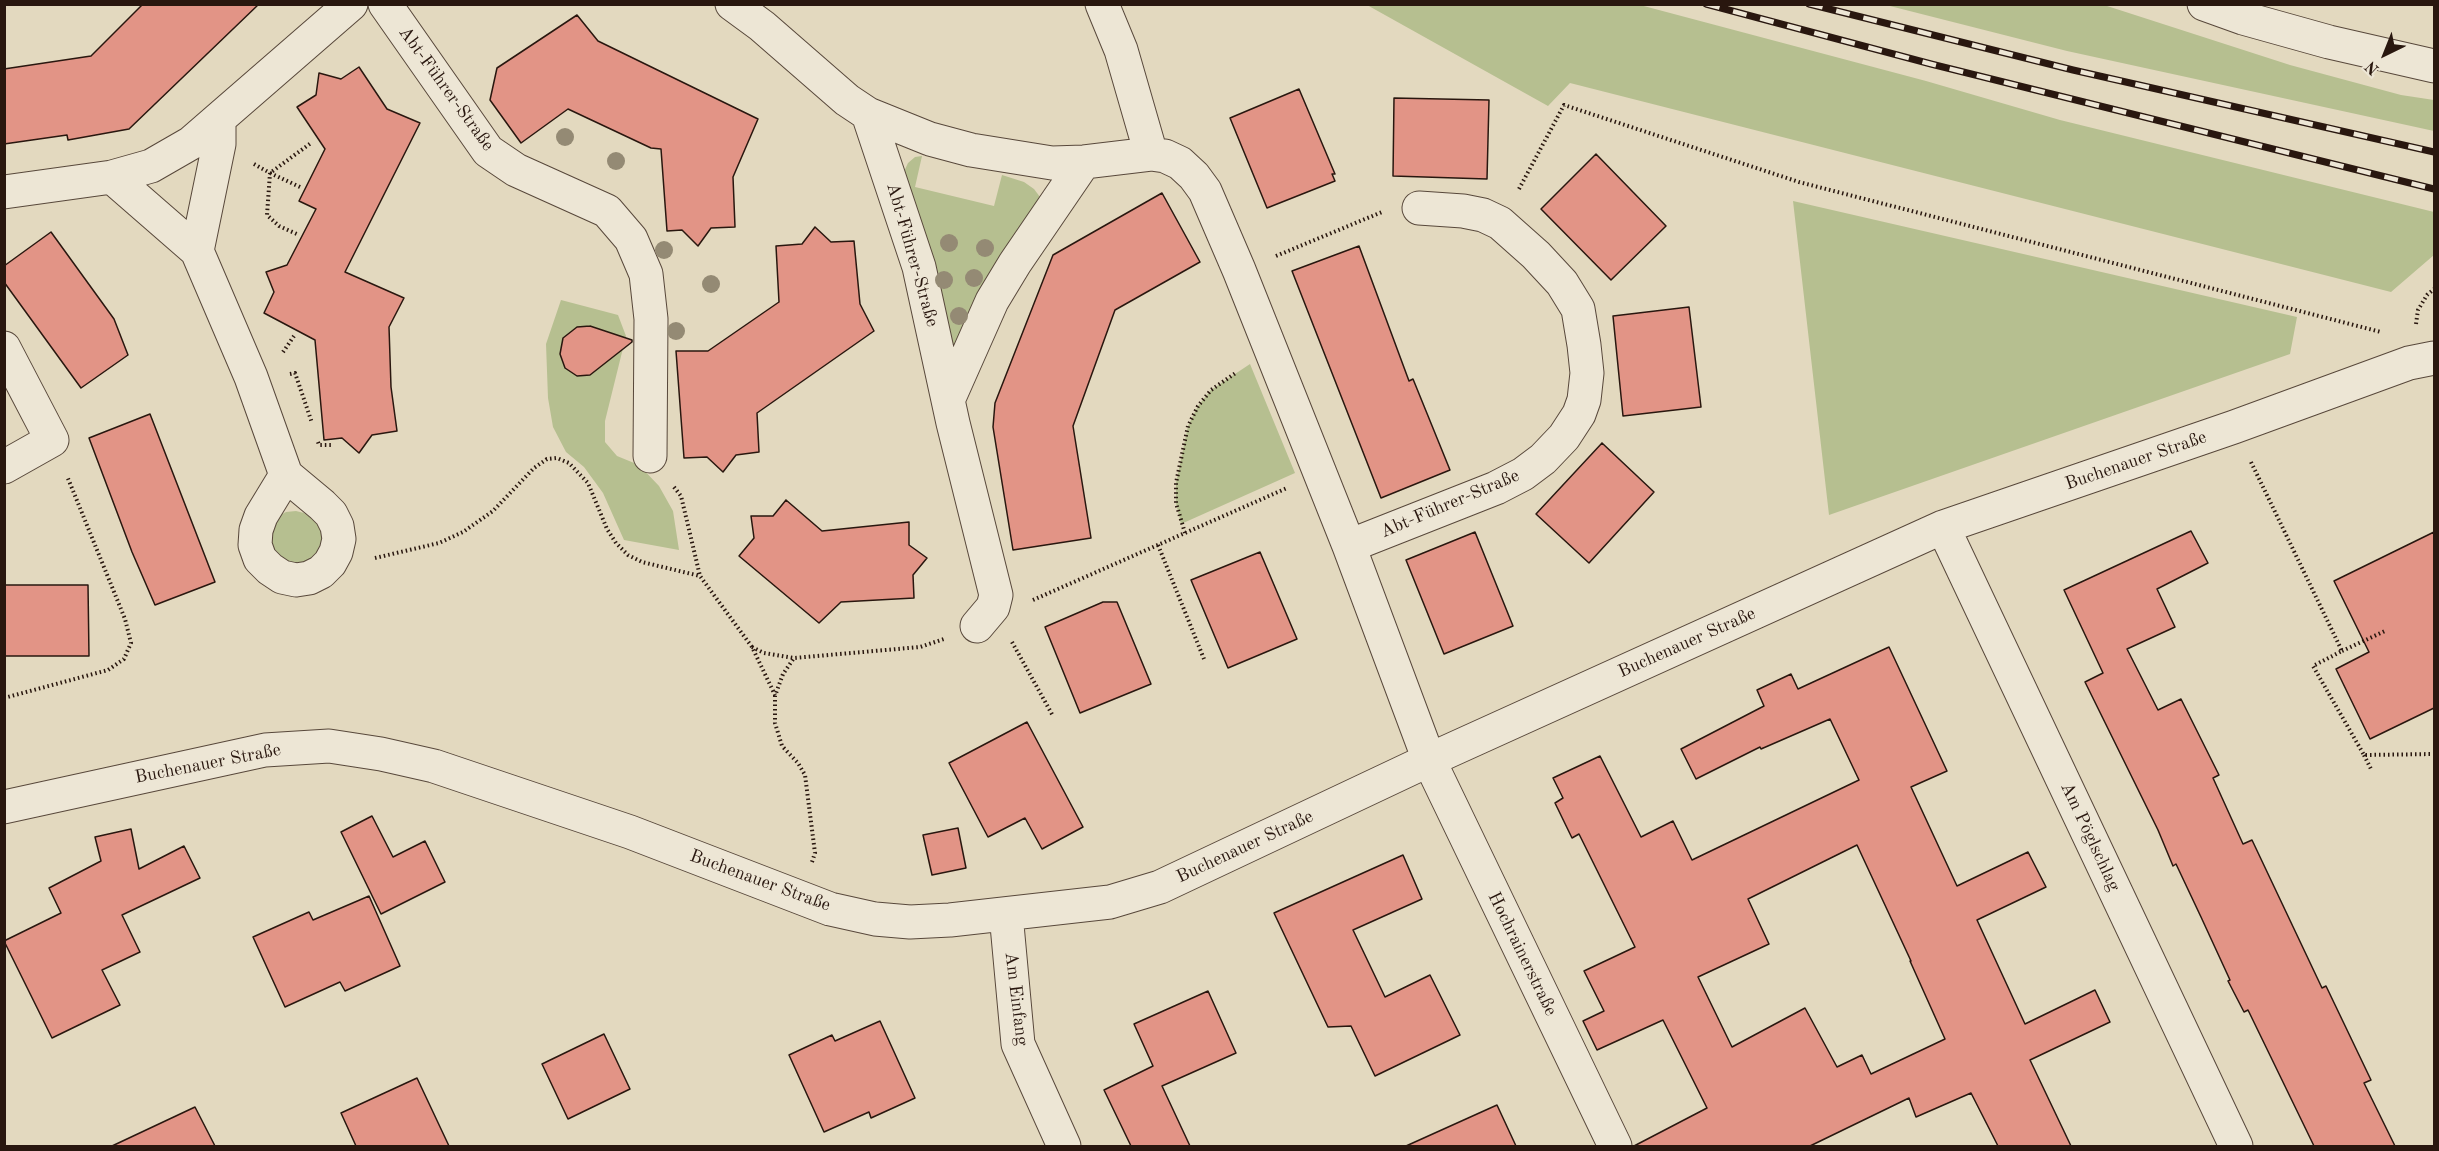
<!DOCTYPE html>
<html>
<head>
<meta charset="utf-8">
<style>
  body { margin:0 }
  #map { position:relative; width:2439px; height:1151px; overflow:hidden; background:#e3d9bf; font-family:"Old Standard TT",serif }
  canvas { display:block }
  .frame { position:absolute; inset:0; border:6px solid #29170f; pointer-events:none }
  .north { position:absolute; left:2355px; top:24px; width:60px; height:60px; -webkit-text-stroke:4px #ede6d5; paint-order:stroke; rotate:223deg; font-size:16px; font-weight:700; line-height:24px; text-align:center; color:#29170f }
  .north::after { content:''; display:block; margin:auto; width:21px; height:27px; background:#29170f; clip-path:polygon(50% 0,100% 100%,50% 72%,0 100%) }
</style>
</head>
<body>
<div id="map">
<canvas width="2439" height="1151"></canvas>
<div class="frame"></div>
<div class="north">N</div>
</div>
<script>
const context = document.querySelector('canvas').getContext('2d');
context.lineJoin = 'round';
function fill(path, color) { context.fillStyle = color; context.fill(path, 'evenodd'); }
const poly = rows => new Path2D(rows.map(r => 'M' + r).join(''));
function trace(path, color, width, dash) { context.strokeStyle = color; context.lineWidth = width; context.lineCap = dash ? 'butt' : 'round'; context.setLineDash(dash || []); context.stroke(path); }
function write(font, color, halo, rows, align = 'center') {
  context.font = font + ' "Old Standard TT",serif'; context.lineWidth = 4.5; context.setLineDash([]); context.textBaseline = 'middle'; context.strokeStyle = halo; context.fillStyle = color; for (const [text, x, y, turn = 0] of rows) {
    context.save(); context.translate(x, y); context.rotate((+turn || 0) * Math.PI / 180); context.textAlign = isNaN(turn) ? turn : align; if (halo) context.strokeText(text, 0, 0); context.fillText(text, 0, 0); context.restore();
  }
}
const green = poly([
  [1367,5,1640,5,1926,81,2060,120,2434,212,2434,255,2391,292,1570,83,1548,106],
  [1886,5,2104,5,2290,65,2401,95,2434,100,2434,131,2067,51],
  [922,156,915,187,994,206,1002,175,1024,182,1034,189,1040,197,1039,209,955,354,902,176,908,163,915,157],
  [1793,201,2297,317,2290,354,1829,515],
  [561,300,618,315,626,336,605,421,605,442,617,456,639,465,659,486,673,511,679,550,624,540,603,493,584,467,566,452,553,427,548,398,546,344],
  [1250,364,1295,473,1181,524,1176,503,1176,483,1188,426,1198,406,1211,390],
  [296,511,304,513,319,524,323,542,315,559,299,567,273,558,268,531,279,516,286,512]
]);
const building = poly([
  [143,4,259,4,129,129,68,140,67,135,4,144,4,69,91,56,143,4],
  [577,15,598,41,758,119,733,177,735,227,711,228,698,246,682,230,667,231,661,149,651,148,568,109,521,143,490,100,497,68,577,15],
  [359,67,387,109,420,123,345,272,404,298,389,327,391,387,397,431,372,435,359,453,342,438,324,440,315,340,264,313,274,292,266,272,287,265,316,209,299,201,325,149,297,107,316,95,319,73,341,79,359,67],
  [1299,89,1335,174,1332,174,1335,181,1267,208,1230,118,1299,89],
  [1394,98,1489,100,1487,179,1393,176,1394,98],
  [1596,154,1666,226,1611,280,1541,209,1596,154],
  [1162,193,1200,262,1115,310,1073,426,1091,538,1013,550,993,427,995,403,1053,255,1162,193],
  [815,227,831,242,854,241,860,304,874,331,757,413,759,452,736,455,723,472,707,457,684,458,676,351,708,351,779,302,776,246,802,244,815,227],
  [51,232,114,319,128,355,81,388,4,282,4,266,51,232],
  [1359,246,1409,381,1413,379,1450,470,1381,498,1292,271,1359,246],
  [1689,307,1701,407,1623,416,1613,316,1689,307],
  [590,326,632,340,632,342,590,375,577,376,565,368,560,354,563,338,577,327,590,326],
  [150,414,215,582,155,605,132,552,89,438,150,414],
  [1602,443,1654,492,1589,563,1536,514,1602,443],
  [786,500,822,531,909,522,909,545,927,558,913,575,914,598,841,602,819,623,739,556,754,538,751,516,773,516,786,500],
  [2191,531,2208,563,2157,589,2175,627,2127,649,2158,710,2181,699,2219,775,2213,778,2243,844,2252,840,2322,988,2326,986,2371,1080,2364,1083,2395,1146,2314,1146,2248,1010,2244,1012,2228,981,2230,980,2201,917,2176,864,2173,866,2158,830,2085,682,2103,673,2064,590,2191,531],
  [1475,532,1513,626,1444,654,1406,560,1475,532],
  [2434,532,2434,708,2370,739,2336,669,2369,652,2334,581,2434,532],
  [1260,552,1297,639,1228,668,1191,580,1260,552],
  [4,585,88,585,89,656,4,656,4,585],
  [1103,602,1117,602,1151,684,1080,713,1045,627,1103,602],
  [1889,647,1947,771,1911,787,1957,886,2028,852,2046,887,1977,920,2025,1024,2095,990,2110,1022,2030,1060,2071,1146,1998,1146,1971,1093,1916,1117,1909,1098,1810,1146,1634,1146,1707,1108,1663,1020,1597,1050,1583,1021,1604,1011,1584,971,1635,947,1579,834,1572,838,1555,803,1563,798,1553,778,1600,756,1641,837,1673,821,1692,860,1859,780,1830,719,1761,749,1760,747,1696,779,1681,749,1764,706,1757,690,1791,674,1798,689,1889,647],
  [1857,845,1911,961,1910,961,1945,1039,1871,1074,1862,1055,1837,1067,1805,1008,1732,1047,1698,977,1769,944,1748,899,1857,845],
  [1027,722,1083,827,1042,849,1025,818,988,837,949,763,1027,722],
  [372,816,393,857,425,841,445,882,381,914,341,832,372,816],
  [958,828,966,868,932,875,923,835,958,828],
  [131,829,139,869,184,846,200,878,122,915,140,952,102,970,120,1005,52,1038,4,941,61,913,49,888,101,861,95,837,131,829],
  [1403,855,1422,899,1353,930,1385,997,1430,975,1460,1035,1375,1076,1351,1026,1328,1027,1274,913,1403,855],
  [369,896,400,966,345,991,340,982,285,1007,253,937,309,912,313,920,369,896],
  [1208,991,1236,1053,1162,1086,1190,1146,1131,1146,1104,1090,1153,1066,1134,1024,1208,991],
  [880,1021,915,1098,871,1118,869,1112,824,1132,789,1055,832,1035,835,1041,880,1021],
  [604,1034,630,1089,568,1119,542,1064,604,1034],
  [417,1078,449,1146,356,1146,341,1113,417,1078],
  [1497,1105,1516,1146,1406,1146,1497,1105],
  [195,1107,215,1146,112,1146,195,1107]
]);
const path = poly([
  [254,164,270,173,267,215,279,226,299,235],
  [300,187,270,173,311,143],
  [1519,189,1564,105,1799,182,2381,332],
  [1276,256,1382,212],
  [2416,324,2418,310,2427,295,2434,289],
  [283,352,294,336],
  [290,374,295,373,312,423],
  [318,442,319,445,333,445],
  [2251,462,2342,651,2313,666,2364,755,2434,754],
  [674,487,681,496,700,576,752,647,775,695],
  [1185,533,1176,503,1176,483,1188,426,1198,406,1211,390,1237,372],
  [1158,545,1204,659],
  [375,558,439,543,463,532,493,511,534,468,547,459,557,458,569,463,588,483,607,529,616,543,628,555,642,562,700,576],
  [1033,600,1287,488],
  [1012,642,1053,716],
  [752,647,764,653,794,658],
  [2342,651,2385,631],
  [4,698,108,670,124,659,131,643,125,619,67,476],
  [2364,755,2371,769],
  [812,862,815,853,805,775,798,763,782,746,775,723,775,696,783,674,794,658,920,647,944,639]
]);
const minor = poly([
  [385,4,488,151,516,170,607,211,631,239,646,274,651,319,650,456],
  [732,4,762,26,847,100,868,114,930,139,971,150,1052,163,1084,162,1151,154,1165,156,1180,163,1194,176,1205,191,1239,270,1349,546,1429,760,1615,1146],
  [1102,4,1121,50,1151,154],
  [2204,4,2243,18,2329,42,2434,66],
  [868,114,919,267,953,423,996,595,993,607,977,626],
  [112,177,151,166,191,143,351,4],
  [4,192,112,177,197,251,251,377,286,475],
  [197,251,219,144,219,121],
  [4,348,52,440,4,467],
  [949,398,992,301,1015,263,1084,162],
  [286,475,322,505,331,514,337,526,339,539,336,552,330,563,321,572,309,578,296,580,282,577,270,569,260,559,255,545,256,530,261,516,286,475],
  [1943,527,2236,1146],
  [1349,546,1496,488,1523,474,1543,459,1564,437,1579,414,1584,400,1587,373,1584,345,1578,309,1562,283,1536,255,1500,223,1483,215,1463,211,1419,208],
  [4,807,265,750,329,746,381,754,434,766,630,832,830,909,875,919,910,922,950,920,1110,902,1160,887,1429,760,1943,527,2234,427,2409,363,2434,358],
  [1006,914,1018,1044,1064,1146]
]);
const rail = poly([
  [1706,4,1931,64,2434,189],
  [1809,4,2073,70,2434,152]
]);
const trees = [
  [565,137],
  [616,161],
  [949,243],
  [985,248],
  [664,250],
  [974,278],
  [944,280],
  [711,284],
  [959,316],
  [676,331]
];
const streetNames = [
  ["Abt-Führer-Straße",446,89,54],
  ["Abt-Führer-Straße",912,255,74],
  ["Buchenauer Straße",2136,461,-19],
  ["Abt-Führer-Straße",1450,504,-23],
  ["Buchenauer Straße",1687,643,-24],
  ["Buchenauer Straße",208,764,-11],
  ["Am Pöglschlag",2090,837,65],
  ["Buchenauer Straße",1245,847,-25],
  ["Buchenauer Straße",760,881,20],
  ["Hochrainerstraße",1522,954,64],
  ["Am Einfang",1016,999,83]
];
fill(green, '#b6bf90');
fill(building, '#e29486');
trace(building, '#29170f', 1.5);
trace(minor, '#58483b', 35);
trace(path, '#29170f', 4, [1.5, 3]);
trace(minor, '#ede6d5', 33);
trace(rail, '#29170f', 7);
trace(rail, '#ede6d5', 4.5, [14]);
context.fillStyle = '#948a74';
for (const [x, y] of trees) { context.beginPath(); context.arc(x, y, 9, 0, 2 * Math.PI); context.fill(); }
write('18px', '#29170f', '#ede6d5', streetNames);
</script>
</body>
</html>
